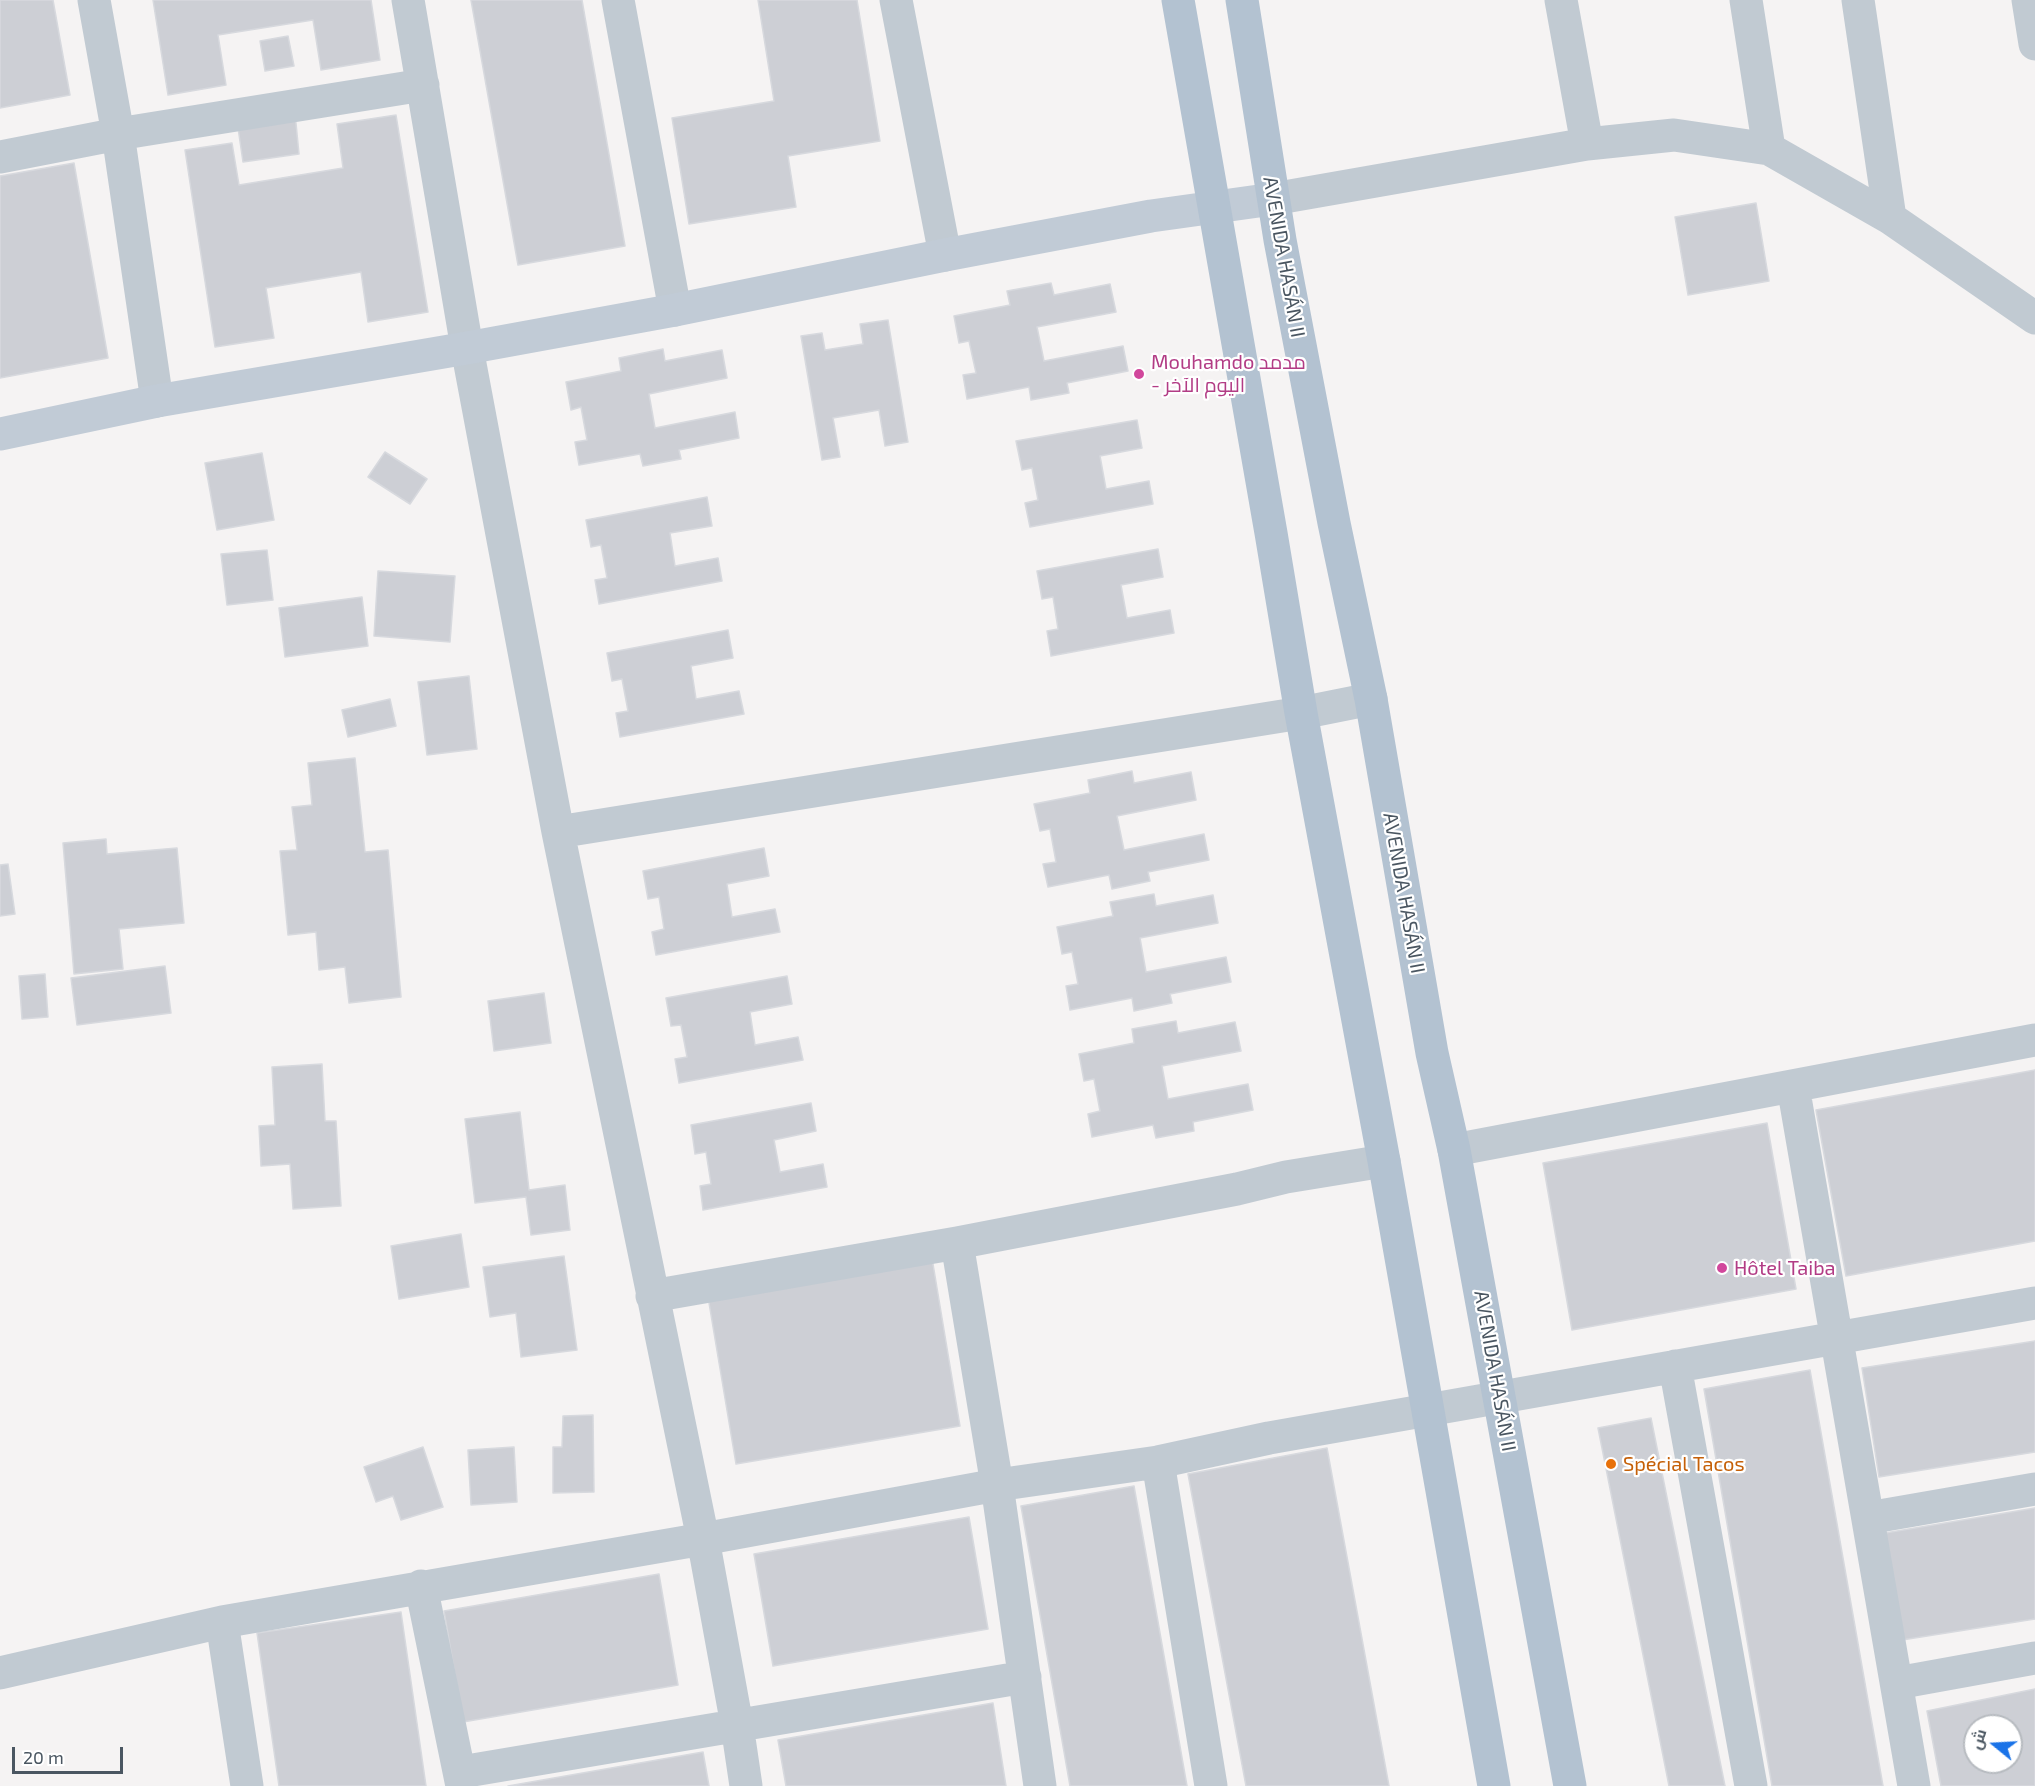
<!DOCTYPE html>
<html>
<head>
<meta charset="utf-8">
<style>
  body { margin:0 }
  #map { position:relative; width:2035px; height:1786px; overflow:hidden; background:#f5f3f3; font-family:"Exo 2",Cairo,sans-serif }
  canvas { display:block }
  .north { position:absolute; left:1963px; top:1714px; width:60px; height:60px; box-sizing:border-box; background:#fff; border:2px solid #b7bbc0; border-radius:50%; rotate:288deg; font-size:16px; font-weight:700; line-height:24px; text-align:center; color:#4a5661 }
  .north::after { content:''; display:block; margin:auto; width:21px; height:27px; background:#1a73e8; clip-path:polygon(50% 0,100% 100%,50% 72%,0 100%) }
  .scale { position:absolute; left:12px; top:1747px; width:111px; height:27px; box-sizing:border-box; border:3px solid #4a5661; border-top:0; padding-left:8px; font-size:18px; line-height:21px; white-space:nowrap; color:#4a5661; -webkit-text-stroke:4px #fff; paint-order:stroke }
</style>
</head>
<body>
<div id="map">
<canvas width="2035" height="1786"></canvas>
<div class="north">ش</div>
<div class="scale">20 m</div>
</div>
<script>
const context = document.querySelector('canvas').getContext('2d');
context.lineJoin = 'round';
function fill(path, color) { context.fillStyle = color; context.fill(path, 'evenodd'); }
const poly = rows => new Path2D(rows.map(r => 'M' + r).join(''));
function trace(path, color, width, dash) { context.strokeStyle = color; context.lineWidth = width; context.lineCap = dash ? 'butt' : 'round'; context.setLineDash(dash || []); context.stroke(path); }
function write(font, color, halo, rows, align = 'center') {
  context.font = font + ' "Exo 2",Cairo,sans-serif'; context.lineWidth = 4.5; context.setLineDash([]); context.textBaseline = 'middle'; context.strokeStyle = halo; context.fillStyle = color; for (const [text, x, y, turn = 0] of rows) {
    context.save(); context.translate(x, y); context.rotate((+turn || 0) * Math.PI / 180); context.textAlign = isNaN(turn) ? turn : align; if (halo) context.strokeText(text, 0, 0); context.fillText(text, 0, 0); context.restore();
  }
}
const building = poly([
  [0,0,53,0,70,95,0,108,0,0],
  [153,0,371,0,380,60,321,70,313,20,218,35,226,85,168,95,153,0],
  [471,0,582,0,625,246,518,265,471,0],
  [758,0,857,0,880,141,788,156,796,207,689,224,672,118,774,101,758,0],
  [288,36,294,66,265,71,260,41,288,36],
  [295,113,299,154,243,162,237,121,295,113],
  [396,115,428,312,368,322,361,272,266,288,274,338,215,347,185,150,232,143,239,185,343,168,337,124,396,115],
  [74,163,108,358,0,378,0,176,74,163],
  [1756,203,1769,281,1688,295,1675,217,1756,203],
  [1051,283,1054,295,1110,284,1116,312,1037,327,1044,361,1123,346,1128,371,1067,383,1069,393,1031,400,1029,387,967,399,963,375,976,373,969,341,959,343,954,316,1010,305,1007,291,1051,283],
  [888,320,908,442,885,446,879,410,833,418,840,457,822,460,801,336,822,333,825,350,863,344,860,324,888,320],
  [663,349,665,361,722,350,727,378,649,394,655,428,735,412,739,438,679,450,681,459,643,466,640,454,579,465,575,442,587,440,581,407,571,410,566,382,621,371,619,358,663,349],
  [1137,420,1142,448,1100,456,1106,489,1149,481,1153,504,1030,527,1025,503,1038,500,1032,468,1022,470,1016,441,1137,420],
  [385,452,427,479,410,504,368,477,385,452],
  [262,453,274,520,217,530,205,463,262,453],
  [707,497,712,526,670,533,675,566,718,558,722,581,599,604,595,580,607,578,601,545,591,547,586,520,707,497],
  [1158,549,1163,577,1121,585,1127,618,1170,610,1174,633,1051,656,1047,631,1058,629,1053,597,1042,599,1037,571,1158,549],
  [267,550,273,600,227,605,221,554,267,550],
  [378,571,455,576,450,642,374,636,378,571],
  [362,597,368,646,285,657,279,608,362,597],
  [728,630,733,658,691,666,696,699,739,691,744,714,620,737,616,713,628,711,622,679,612,681,607,653,728,630],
  [469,676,477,749,427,755,418,682,469,676],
  [390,699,396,726,348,737,342,710,390,699],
  [355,758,365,852,388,850,401,997,349,1003,345,967,319,970,316,932,288,935,280,851,297,850,292,807,312,805,308,763,355,758],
  [1132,771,1134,783,1191,772,1196,800,1117,816,1124,850,1204,834,1209,860,1148,872,1150,881,1112,889,1109,875,1048,887,1043,864,1056,862,1050,829,1040,831,1034,804,1090,793,1088,780,1132,771],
  [106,839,107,854,177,848,184,923,119,929,123,969,74,974,63,843,106,839],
  [764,848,769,876,727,884,732,917,775,909,780,932,656,955,652,932,664,929,659,897,648,899,643,871,764,848],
  [8,864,15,914,0,916,0,865,8,864],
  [1154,894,1156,906,1213,895,1218,923,1140,938,1146,972,1226,957,1231,982,1170,994,1172,1003,1134,1011,1132,998,1070,1010,1066,986,1078,984,1072,952,1062,954,1057,927,1113,916,1110,902,1154,894],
  [165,966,171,1013,77,1025,71,978,165,966],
  [45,974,48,1017,22,1019,19,976,45,974],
  [787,976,792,1004,750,1012,755,1045,798,1037,803,1060,679,1083,675,1059,687,1057,681,1025,671,1026,666,998,787,976],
  [544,993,551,1043,494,1051,488,1001,544,993],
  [1176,1021,1178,1033,1235,1022,1241,1051,1162,1066,1168,1099,1248,1084,1253,1110,1193,1122,1194,1131,1156,1138,1153,1125,1092,1137,1088,1114,1100,1111,1094,1079,1084,1081,1079,1054,1134,1043,1132,1029,1176,1021],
  [322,1064,325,1121,336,1121,341,1206,293,1209,290,1164,261,1166,259,1126,275,1125,272,1067,322,1064],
  [2035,1070,2035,1241,1846,1276,1816,1110,2035,1070],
  [811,1103,816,1131,774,1140,780,1172,823,1164,827,1187,703,1210,700,1186,711,1184,706,1152,695,1154,691,1125,811,1103],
  [520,1112,529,1190,565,1185,570,1230,531,1235,526,1197,475,1203,465,1119,520,1112],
  [1767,1123,1796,1289,1572,1330,1543,1163,1767,1123],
  [461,1234,469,1287,399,1299,391,1246,461,1234],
  [564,1256,577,1350,521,1357,516,1313,490,1317,483,1267,564,1256],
  [932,1258,960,1426,736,1464,708,1297,932,1258],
  [2035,1341,2035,1452,1879,1477,1862,1368,2035,1341],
  [1810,1370,1883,1786,1772,1786,1704,1389,1810,1370],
  [593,1415,594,1492,553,1493,553,1447,562,1447,563,1416,593,1415],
  [1651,1418,1725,1786,1669,1786,1598,1428,1651,1418],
  [423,1447,443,1507,401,1520,393,1496,376,1502,364,1467,423,1447],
  [514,1447,517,1502,471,1505,468,1450,514,1447],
  [1327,1448,1389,1786,1246,1786,1188,1474,1327,1448],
  [1134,1486,1187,1786,1070,1786,1021,1506,1134,1486],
  [2035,1508,2035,1619,1902,1640,1885,1533,2035,1508],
  [969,1517,988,1629,773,1666,754,1554,969,1517],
  [659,1574,678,1685,463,1722,444,1611,659,1574],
  [401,1612,426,1786,279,1786,257,1633,401,1612],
  [2035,1689,2035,1786,1941,1786,1927,1711,2035,1689],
  [1975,1726,2011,1726,2011,1762,1975,1762,1975,1726],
  [993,1703,1006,1786,786,1786,778,1740,993,1703],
  [703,1752,709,1786,508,1786,703,1752]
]);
const street = poly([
  [94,0,118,134,157,401],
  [408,0,467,348,558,832,703,1539,737,1725,746,1786],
  [618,0,675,310],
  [896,0,945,255],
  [1561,0,1587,144],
  [1746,0,1769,149],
  [1858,0,1890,218],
  [2028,0,2035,44],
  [0,157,118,134,423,85],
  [1273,199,1587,144,1674,135,1769,149,1890,218,2035,318],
  [558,832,1301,713,1371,699],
  [1793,1086,1914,1786],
  [1454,1150,2035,1040],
  [957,1243,997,1485,1040,1786],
  [652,1296,957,1243,1237,1189,1286,1177,1384,1161],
  [1675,1366,1751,1786],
  [1158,1462,1211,1786],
  [1868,1518,2035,1489],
  [421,1586,462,1786],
  [222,1622,247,1786],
  [0,1673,222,1622,703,1539,997,1485,1158,1462,1269,1438,2035,1303],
  [1897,1683,2035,1658],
  [461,1772,1025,1677]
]);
const secondary = poly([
  [0,434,157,401,467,348,675,310,945,255,1151,216,1273,199]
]);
const primary = poly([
  [1178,0,1271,533,1301,713,1384,1161,1494,1786],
  [1242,0,1280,240,1334,523,1371,699,1432,1053,1454,1150,1570,1786]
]);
const markers = [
  [1139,374,6,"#d1479c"],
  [1722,1268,6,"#d1479c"],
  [1611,1464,6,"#e8710a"]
];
const streetNames = [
  ["AVENIDA HASÁN II",1284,257,80],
  ["AVENIDA HASÁN II",1404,893,80],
  ["AVENIDA HASÁN II",1495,1371,80]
];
const hotelNames = [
  ["Mouhamdo مدمد",1151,362],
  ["- اليوم الآخر",1151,385],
  ["Hôtel Taiba",1734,1268]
];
const foodNames = [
  ["Spécial Tacos",1623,1464]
];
fill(building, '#cdcfd5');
trace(building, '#d7d9de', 1.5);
trace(street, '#c1cad2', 33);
trace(secondary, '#c1cbd6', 33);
trace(primary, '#b3c2d1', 33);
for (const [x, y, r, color] of markers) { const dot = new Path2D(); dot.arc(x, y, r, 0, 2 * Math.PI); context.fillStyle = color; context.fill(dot); trace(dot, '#fff', 2); }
write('20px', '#4a5661', '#fff', streetNames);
write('20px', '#b23c85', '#fff', hotelNames, 'left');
write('20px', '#c56008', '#fff', foodNames, 'left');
</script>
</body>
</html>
